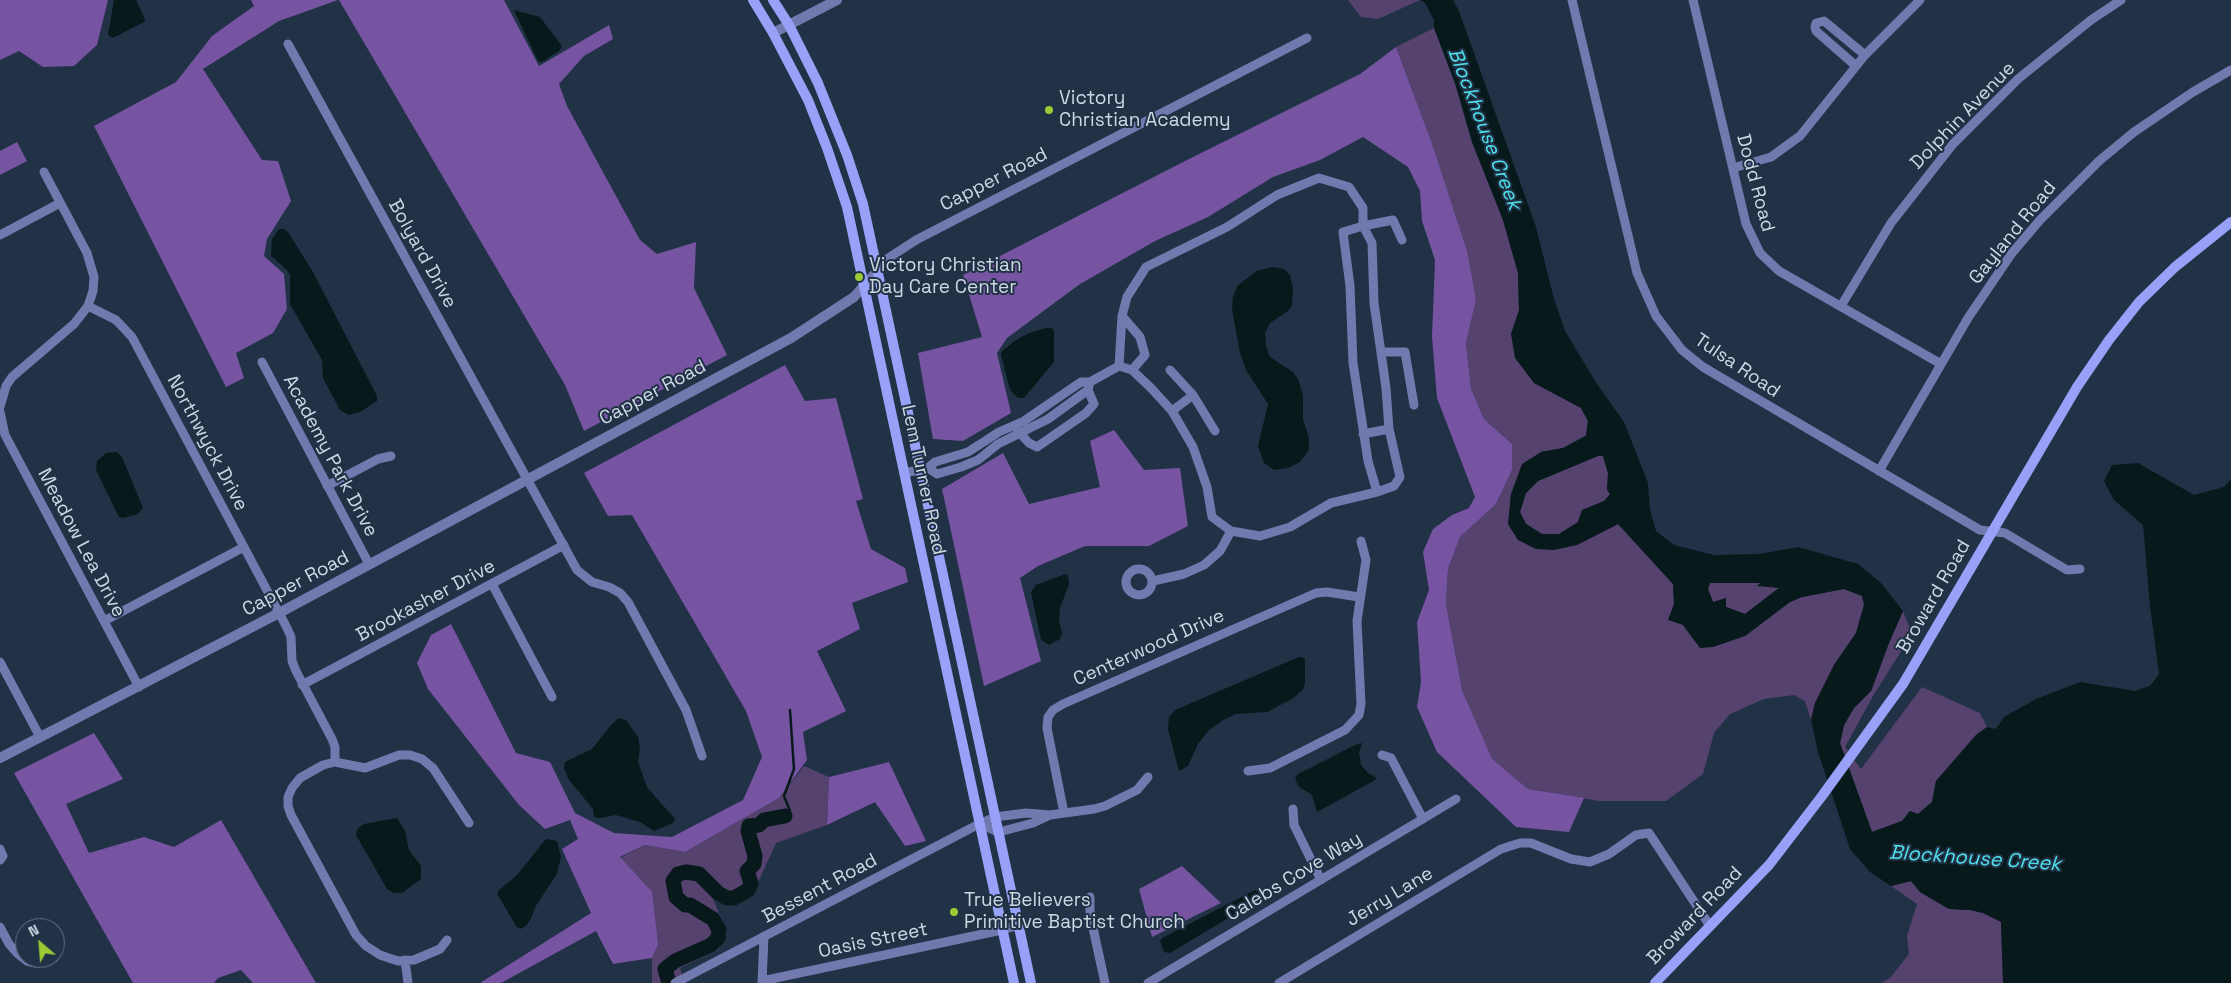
<!DOCTYPE html>
<html>
<head>
<meta charset="utf-8">
<style>
  body { margin:0 }
  #map { position:relative; width:2231px; height:983px; overflow:hidden; background:#213246; font-family:"Space Grotesk",sans-serif }
  canvas { display:block }
  .north { position:absolute; left:15px; top:918px; width:50px; height:50px; box-sizing:border-box; background:#213246; border:1px solid #667485; border-radius:50%; rotate:333deg; font-size:14px; font-weight:700; line-height:20px; text-align:center; color:#cdd8e4 }
  .north::after { content:''; display:block; margin:auto; width:18px; height:22px; background:#9acb34; clip-path:polygon(50% 0,100% 100%,50% 72%,0 100%) }
</style>
</head>
<body>
<div id="map">
<canvas width="2231" height="983"></canvas>
<div class="north">N</div>
</div>
<script>
const context = document.querySelector('canvas').getContext('2d');
context.lineJoin = 'round';
function fill(path, color) { context.fillStyle = color; context.fill(path, 'evenodd'); }
const poly = rows => new Path2D(rows.map(r => 'M' + r).join(''));
function trace(path, color, width, dash) { context.strokeStyle = color; context.lineWidth = width; context.lineCap = dash ? 'butt' : 'round'; context.setLineDash(dash || []); context.stroke(path); }
function write(font, color, halo, rows, align = 'center') {
  context.font = font + ' "Space Grotesk",sans-serif'; context.lineWidth = 4; context.setLineDash([]); context.textBaseline = 'middle'; context.strokeStyle = halo; context.fillStyle = color; for (const [text, x, y, turn = 0] of rows) {
    context.save(); context.translate(x, y); context.rotate((+turn || 0) * Math.PI / 180); context.textAlign = isNaN(turn) ? turn : align; if (halo) context.strokeText(text, 0, 0); context.fillText(text, 0, 0); context.restore();
  }
}
const green = poly([
  [1348,0,1420,0,1378,19,1361,17],
  [1434,28,1455,83,1472,142,1503,220,1518,273,1519,310,1511,334,1534,383,1581,408,1588,421,1586,435,1563,448,1541,452,1511,494,1508,524,1518,540,1577,545,1618,524,1673,584,1674,604,1683,625,1700,648,1745,636,1790,602,1802,597,1844,589,1862,596,1864,604,1856,633,1834,665,1815,703,1811,720,1805,701,1794,695,1764,699,1730,714,1714,733,1703,774,1666,801,1599,801,1528,789,1491,759,1462,690,1446,604,1448,569,1460,537,1496,504,1512,470,1512,444,1484,419,1471,389,1466,343,1476,300,1430,138,1396,47],
  [1598,456,1603,456,1608,473,1607,490,1611,494,1605,501,1582,510,1578,522,1559,534,1542,534,1526,524,1520,512,1526,493,1538,481],
  [1710,583,1761,583,1780,587,1745,614,1713,602,1708,589],
  [1903,611,1912,634,1873,696,1845,747,1861,769,1922,687,1980,713,1987,727,1976,735,1936,781,1932,802,1918,814,1910,811,1902,821,1872,832,1840,743,1844,725,1854,708,1871,691,1889,643],
  [804,766,829,777,827,825,776,843,755,889,736,903,713,899,727,933,718,950,680,968,685,983,652,983,652,958,658,945,620,858,645,845,685,852,779,798],
  [1911,881,1920,892,1949,909,1970,910,1984,913,2001,922,2003,983,1881,983,1890,978,1909,954,1907,936,1917,904,1891,886]
]);
const forest = poly([
  [0,0,108,0,97,45,74,66,43,67,19,51,0,60],
  [251,0,338,0,279,21,203,69,262,160,278,161,291,201,267,239,264,256,284,274,287,309,273,333,236,353,244,378,226,387,94,126,176,82,212,36,254,6],
  [339,0,504,0,539,66,609,25,613,39,584,56,559,84,567,106,640,240,657,254,696,242,694,288,727,355,584,431,565,385],
  [1396,47,1430,138,1467,251,1476,300,1466,343,1471,389,1484,419,1512,444,1512,470,1496,504,1460,537,1448,569,1446,604,1462,690,1492,759,1528,789,1584,798,1569,832,1516,827,1437,752,1417,707,1421,682,1417,622,1429,590,1423,552,1433,529,1452,515,1469,508,1475,497,1437,398,1432,337,1435,260,1422,221,1420,191,1408,167,1363,137,1320,160,1273,177,1208,217,1155,241,1080,284,1007,338,997,353,1011,413,963,441,933,439,918,353,982,337,963,275,1185,161,1360,74],
  [17,142,27,161,0,175,0,151],
  [785,365,805,401,836,398,863,499,856,501,871,549,905,568,908,582,852,603,860,629,817,651,846,711,803,732,807,760,779,798,685,852,645,845,620,857,652,892,658,945,652,958,613,964,596,931,501,983,480,983,591,913,562,849,578,839,570,820,545,829,519,805,428,689,417,663,431,635,451,624,516,753,550,762,575,813,614,833,672,837,743,800,762,757,746,711,632,515,608,516,584,473],
  [1114,430,1144,470,1180,468,1188,526,1149,546,1085,546,1038,566,1020,578,1041,661,984,686,942,489,1003,453,1029,504,1100,487,1090,441],
  [94,733,123,779,66,804,89,853,144,837,174,847,221,820,316,983,253,983,241,970,218,978,214,983,133,983,14,773],
  [889,762,926,841,905,846,875,802,827,825,829,777],
  [1182,866,1221,903,1152,937,1139,889]
]);
const water = poly([
  [114,0,136,0,145,19,144,22,113,38,108,35],
  [1420,0,1453,0,1459,11,1536,227,1554,299,1565,331,1597,384,1624,422,1648,483,1650,510,1656,531,1674,545,1714,555,1760,554,1798,547,1858,564,1881,583,1903,611,1889,643,1871,691,1854,708,1844,725,1840,743,1872,832,1902,821,1910,811,1918,814,1932,802,1936,781,1976,735,1987,727,1996,729,2004,717,2036,699,2080,682,2135,691,2150,686,2159,674,2150,606,2143,525,2114,500,2104,481,2112,465,2138,463,2194,495,2224,487,2231,479,2231,983,2003,983,2001,922,1983,913,1970,910,1949,909,1920,892,1911,881,1891,886,1870,872,1850,849,1818,752,1811,720,1815,703,1834,665,1856,633,1864,605,1862,596,1844,589,1802,597,1790,602,1745,636,1713,647,1700,648,1683,625,1668,620,1674,604,1673,584,1618,524,1577,545,1554,550,1536,549,1518,540,1508,524,1511,494,1522,464,1541,452,1563,448,1586,436,1588,421,1581,408,1534,383,1515,358,1511,334,1519,310,1518,273,1503,220,1472,142,1455,83,1434,28,1434,20,1425,3],
  [1598,456,1603,456,1608,473,1607,490,1610,494,1604,501,1582,510,1578,522,1559,534,1542,534,1526,524,1520,512,1526,493,1538,481],
  [1710,583,1760,583,1757,586,1779,588,1745,614,1726,607,1726,598,1713,602,1708,589],
  [514,10,540,17,562,46,560,50,542,62,538,61],
  [279,229,284,229,288,232,313,272,377,396,377,401,360,412,349,415,340,410,323,378,322,360,290,304,290,275,287,270,271,256,272,239],
  [1272,267,1284,269,1290,275,1293,288,1292,306,1288,311,1270,323,1265,333,1266,346,1270,357,1293,372,1298,379,1303,395,1303,419,1309,438,1309,450,1300,462,1288,468,1274,470,1264,463,1258,446,1268,404,1246,370,1240,353,1232,309,1233,296,1238,285,1257,271],
  [1046,328,1052,328,1054,331,1054,362,1024,398,1018,398,1010,390,1001,355,1002,351,1016,340,1029,333],
  [117,452,122,457,143,508,138,514,123,518,119,517,96,470,97,461,106,453],
  [1065,574,1068,575,1069,584,1060,608,1059,621,1062,633,1060,639,1049,645,1041,640,1031,592,1036,585],
  [1299,657,1305,658,1305,683,1303,690,1292,699,1267,712,1236,714,1223,720,1209,730,1198,744,1188,766,1179,771,1168,729,1169,717,1175,710],
  [619,718,626,720,638,737,640,748,638,762,647,787,675,819,673,823,654,831,640,822,616,815,600,818,594,817,593,809,569,780,564,768,565,762,592,749,612,724],
  [1362,743,1359,753,1361,765,1368,773,1377,778,1375,780,1317,812,1312,795,1298,786,1295,778,1298,774,1357,744],
  [397,818,405,831,409,850,421,866,421,879,402,893,394,893,387,889,356,835,358,828,364,824],
  [546,839,557,841,561,857,557,874,537,904,530,920,526,926,520,929,516,926,498,895,498,891,517,875],
  [1255,890,1259,892,1261,897,1258,900,1170,953,1164,952,1160,941,1162,938]
]);
const stream = poly([
  [785,816,790,811,784,796,794,769,790,710]
]);
const river = poly([
  [669,983,665,969,675,961,711,945,718,938,719,930,713,919,690,905,685,905,676,897,673,881,678,874,686,872,699,874,718,893,727,898,734,898,748,890,751,883,747,871,754,864,755,856,748,831,749,826,759,825,764,820,785,816]
]);
const minor = poly([
  [1572,0,1637,273,1656,316,1682,350,1703,367,1980,530,2005,533,2067,570,2080,569],
  [1693,0,1746,224,1760,253,1779,271,1941,364],
  [288,44,577,570,592,582,609,587,620,593,628,602,686,710,702,756],
  [1856,66,1816,31,1815,27,1816,23,1824,21,1865,55],
  [1733,168,1771,157,1800,136,1865,55,1920,0],
  [0,235,60,203],
  [878,270,887,259,916,240,1307,38],
  [88,306,116,320,132,337,286,626,291,637,292,661,296,671,332,739,335,747,335,762],
  [1841,306,1891,223,1953,144,2018,79,2091,20,2121,0],
  [1381,352,1405,352,1414,405],
  [262,362,369,564],
  [1119,366,1122,316],
  [1132,370,1145,355,1140,337,1122,316,1127,297,1146,267,1227,227,1277,195,1319,178,1349,187,1363,208,1363,226,1393,220,1402,240],
  [1170,370,1193,395,1172,411],
  [1090,382,1119,366,1132,370,1151,388,1172,411,1193,447,1207,487,1212,517,1231,531,1260,536,1290,527,1331,503,1377,492,1394,486,1400,477,1389,429,1386,388,1374,303,1372,243,1363,226,1343,232,1350,286,1353,363,1368,461,1377,492],
  [1193,395,1215,431],
  [0,407,6,386,12,377,74,324,88,306,93,291,94,277,87,253,44,172],
  [0,412,5,435,139,687],
  [1017,430,1029,443,1037,447,1086,413,1094,404,1088,390],
  [1363,434,1389,429],
  [1879,471,1968,318,2012,253,2040,220,2099,161,2134,132,2193,92,2231,70],
  [904,473,928,468,935,462,968,452,999,432,1024,421,1081,382,1090,382,1088,390,1048,419,998,444,978,460,961,467,937,474,928,468],
  [327,486,378,459,391,456],
  '1126 582a13 13 0 1 1 26 0a13 13 0 1 1-26 0Z',
  [1153,581,1184,574,1204,565,1220,551,1231,531],
  [492,584,552,697],
  [104,621,244,547],
  [0,662,40,737],
  [302,685,564,545],
  [1382,755,1391,758,1423,819],
  [1248,771,1270,768,1345,730,1359,715,1361,704,1357,621,1366,560,1361,541],
  [1293,809,1294,825,1321,880],
  [1064,813,1047,728,1048,717,1053,710,1063,704,1316,593,1327,592,1359,597],
  [979,824,999,832,1033,823,1050,815],
  [0,849,3,856,0,860],
  [1090,897,1090,914,1105,983],
  [0,927,9,944,18,954,27,961,36,963,54,958],
  [447,940,440,949,414,960,398,961,380,955,366,946,356,935,291,815,288,806,288,797,292,788,300,778,323,765,335,762,365,768,399,755,410,755,422,759,433,768,469,823],
  [405,960,408,983],
  [762,981,1002,930,1019,925],
  [675,983,979,824,995,817,1026,813,1050,815,1094,809,1105,806,1137,790,1148,777],
  [762,983,764,936],
  [1148,983,1456,799],
  [1279,983,1501,849,1520,843,1531,843,1571,859,1590,862,1609,854,1636,835,1649,833,1710,926]
]);
const tertiary = poly([
  [773,33,837,0],
  [0,758,279,613,791,338,854,297,878,270]
]);
const secondary = poly([
  [753,0,773,33,808,100,827,148,847,207,1014,983],
  [773,0,789,25,818,83,847,155,863,204,1031,983],
  [1655,983,1769,865,1822,796,1903,684,2077,387,2109,340,2139,302,2175,267,2231,222]
]);
const markers = [
  [1049,110,5,"#9acb34"],
  [859,277,5,"#9acb34"],
  [954,912,5,"#9acb34"]
];
const poiNames = [
  ["Victory",1059,99],
  ["Christian Academy",1059,121],
  ["Victory Christian",869,266],
  ["Day Care Center",869,288],
  ["True Believers",964,901],
  ["Primitive Baptist Church",964,923]
];
const streetNames = [
  ["Dolphin Avenue",1963,116,-46],
  ["Capper Road",994,180,-27],
  ["Dodd Road",1755,183,75],
  ["Gayland Road",2013,233,-51],
  ["Bolyard Drive",422,254,61],
  ["Tulsa Road",1737,366,34],
  ["Capper Road",653,393,-28],
  ["Northwyck Drive",207,443,62],
  ["Academy Park Drive",330,456,62],
  ["Lem Turner Road",923,480,78],
  ["Meadow Lea Drive",81,543,62],
  ["Capper Road",296,584,-28],
  ["Broward Road",1934,597,-60],
  ["Brookasher Drive",426,601,-28],
  ["Centerwood Drive",1149,648,-24],
  ["Calebs Cove Way",1294,877,-31],
  ["Bessent Road",820,889,-28],
  ["Jerry Lane",1390,897,-31],
  ["Broward Road",1695,916,-46],
  ["Oasis Street",873,941,-12]
];
const waterNames = [
  ["Blockhouse Creek",1484,129,69],
  ["Blockhouse Creek",1975,859,4]
];
fill(green, '#55426f');
fill(forest, '#7654a2');
fill(water, '#07191b');
trace(stream, '#07191b', 2.5);
trace(river, '#07191b', 15);
trace(minor, '#7279af', 9);
trace(tertiary, '#7279af', 10);
trace(secondary, '#96a1f7', 10);
for (const [x, y, r, color] of markers) { const dot = new Path2D(); dot.arc(x, y, r, 0, 2 * Math.PI); context.fillStyle = color; context.fill(dot); trace(dot, '#213246', 2); }
write('19px', '#cdd8e4', '#213246', poiNames, 'left');
write('19px', '#cdd8e4', '#213246', streetNames);
write('italic 20px', '#4fe1eb', '#213246', waterNames);
</script>
</body>
</html>
